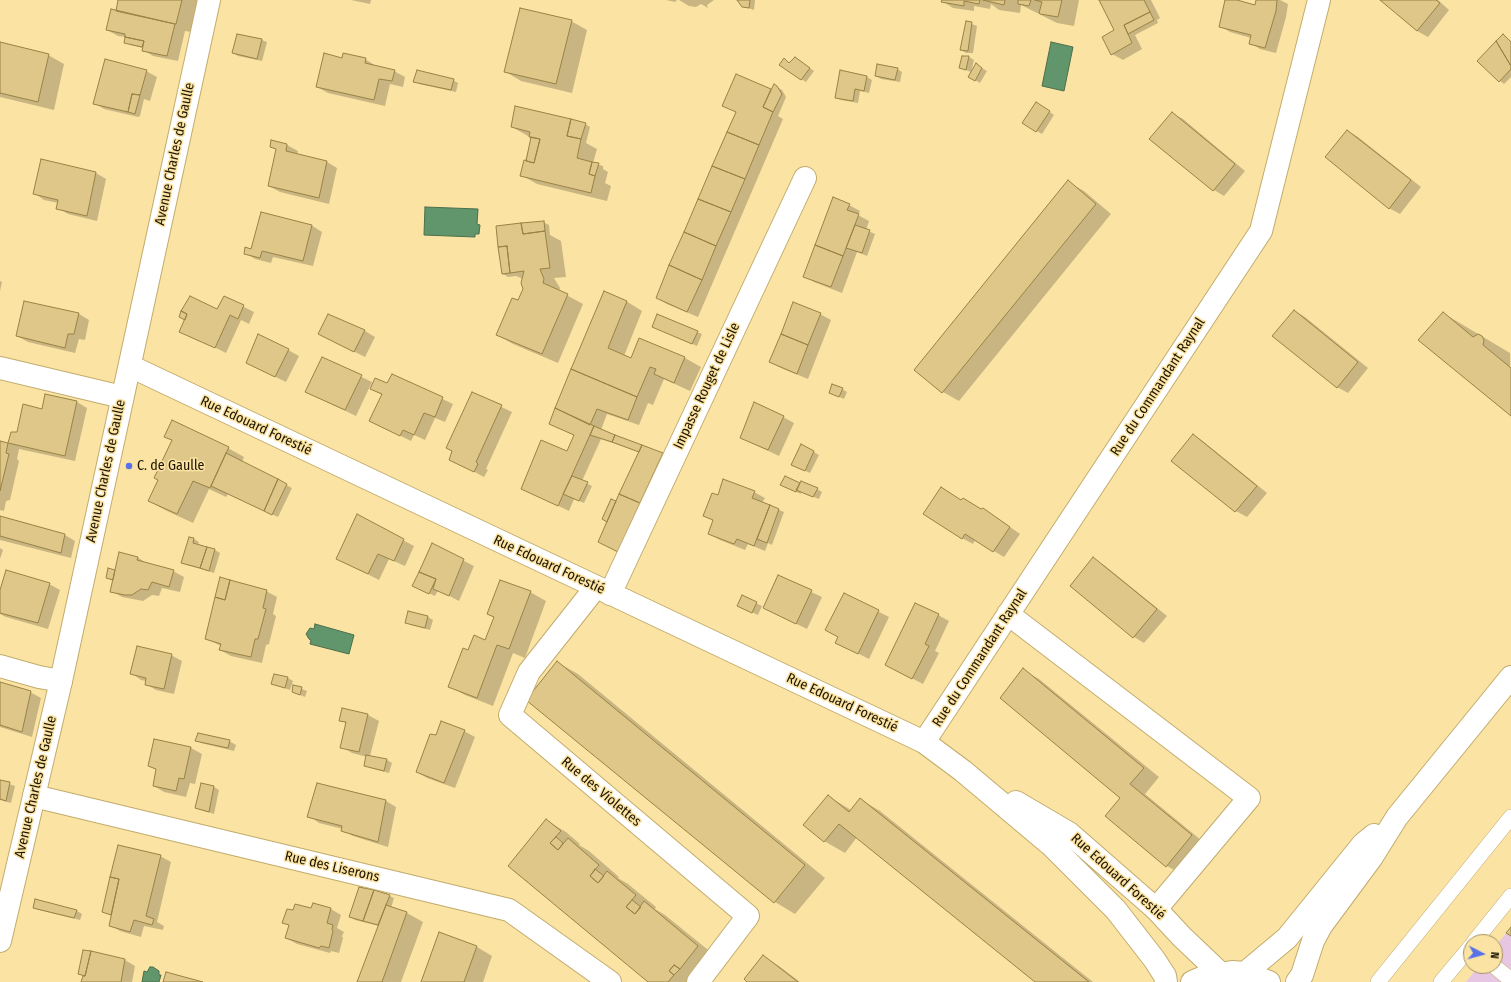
<!DOCTYPE html>
<html>
<head>
<meta charset="utf-8">
<style>
  body { margin:0 }
  #map { position:relative; width:1511px; height:982px; overflow:hidden; background:#fbe3a3; font-family:"Fira Sans Condensed",sans-serif }
  canvas { display:block }
  .north { position:absolute; left:1463px; top:934px; width:40px; height:40px; box-sizing:border-box; background:#fbe3a3; border:1px solid #a29062; border-radius:50%; rotate:96deg; font-size:11px; font-weight:700; line-height:16px; text-align:center; color:#1c1400 }
  .north::after { content:''; display:block; margin:auto; width:14px; height:18px; background:#5772e8; clip-path:polygon(50% 0,100% 100%,50% 72%,0 100%) }
</style>
</head>
<body>
<div id="map">
<canvas width="1511" height="982"></canvas>
<div class="north">N</div>
</div>
<script>
const context = document.querySelector('canvas').getContext('2d');
context.lineJoin = 'round';
function fill(path, color) { context.fillStyle = color; context.fill(path, 'evenodd'); }
const poly = rows => new Path2D(rows.map(r => 'M' + r).join(''));
function trace(path, color, width, dash) { context.strokeStyle = color; context.lineWidth = width; context.lineCap = dash ? 'butt' : 'round'; context.setLineDash(dash || []); context.stroke(path); }
function write(font, color, halo, rows, align = 'center') {
  context.font = font + ' "Fira Sans Condensed",sans-serif'; context.lineWidth = 3; context.setLineDash([]); context.textBaseline = 'middle'; context.strokeStyle = halo; context.fillStyle = color; for (const [text, x, y, turn = 0] of rows) {
    context.save(); context.translate(x, y); context.rotate((+turn || 0) * Math.PI / 180); context.textAlign = isNaN(turn) ? turn : align; if (halo) context.strokeText(text, 0, 0); context.fillText(text, 0, 0); context.restore();
  }
}
const green = poly([
  [1511,927,1511,982,1466,982,1479,966,1495,966,1495,947]
]);
const water = poly([
  [1051,42,1073,47,1064,91,1042,86,1051,42],
  [425,207,478,209,477,224,480,225,479,234,475,234,475,237,424,235,425,207],
  [315,624,354,635,349,654,310,644,311,640,309,639,306,634,310,628,314,629,315,624],
  [150,967,153,967,159,971,159,975,161,975,159,982,142,982,144,971,147,972,150,967]
]);
const shadow = poly([
  [119,0,199,0,192,32,185,31,178,61,153,56,143,50,143,48,130,45,125,42,126,37,118,36,107,30,117,12],
  [351,0,371,0,370,4],
  [666,0,677,0,675,2],
  [679,0,714,0,707,5,708,8,701,4,696,7,689,6],
  [738,0,755,0,754,10,742,6],
  [943,0,1079,0,1074,26,1057,23,1021,5,1020,13,999,10,991,4,990,9,974,6,974,11,953,8,942,1],
  [1100,0,1151,0,1160,18,1157,20,1158,23,1135,35,1142,49,1123,60,1112,54,1115,31],
  [1226,0,1232,0,1256,6,1257,0,1280,0,1288,4,1286,17,1276,53,1260,49,1250,43,1251,38,1230,32,1220,26],
  [1381,0,1438,0,1449,10,1428,37,1417,31],
  [571,21,587,30,572,93,521,81,506,72],
  [967,22,977,26,973,53,966,53,961,50],
  [1503,35,1511,41,1511,77,1504,84,1500,81],
  [262,40,267,42,262,61,238,56,233,53],
  [0,43,48,55,64,64,54,110,0,97],
  [969,57,974,60,971,72,960,68],
  [342,59,365,59,376,66,394,71,405,77,403,87,390,84,385,106,328,93,317,87],
  [784,60,790,64,800,61,814,71,806,82,801,79],
  [977,65,987,71,980,83,975,80],
  [897,69,902,72,900,82,881,79,876,76],
  [146,71,157,77,150,101,144,99,140,116,138,117,104,109,94,103],
  [737,75,772,91,774,85,782,90,786,97,778,116,783,119,698,317,667,304,657,298,736,112],
  [867,77,872,80,869,93,860,91,858,103,841,100,836,97],
  [453,80,458,83,456,92,419,84,414,81],
  [1041,106,1054,115,1042,134,1023,123],
  [1172,113,1183,119,1245,171,1224,196,1214,190],
  [585,124,590,127,586,143,597,149,593,163,603,166,603,169,608,172,605,183,611,186,607,201,537,184,521,175,532,137,528,136,512,127],
  [1348,131,1358,137,1421,187,1400,214,1389,208],
  [272,141,287,145,298,151,297,155,327,162,337,168,329,204,280,192,269,186,277,150,271,147],
  [42,160,96,173,106,179,97,221,68,214,58,208,59,203,44,200,34,193],
  [1068,182,1084,191,1111,214,959,401,943,392,916,370],
  [849,205,860,211,858,215,869,221,866,230,875,234,867,256,857,252,842,293,814,282,804,276],
  [543,222,549,225,550,235,561,241,566,277,554,278,560,288,559,291,583,304,558,363,513,344,497,335,519,302,524,289,523,279,516,276,508,277,503,274],
  [311,225,322,232,313,266,273,257,271,263,255,259,245,253],
  [0,281,2,282,0,291],
  [224,297,254,312,249,324,241,320,226,353,190,335,186,319,218,310],
  [626,301,642,311,624,356,632,359,639,339,685,358,701,367,690,391,664,379,653,405,648,403,639,425,607,414,601,430,663,453,673,459,629,557,600,542,639,452,601,439,582,481,592,486,584,503,574,499,569,511,523,489,568,453,575,436,550,424],
  [1295,311,1305,317,1368,368,1348,393,1337,387],
  [1443,313,1510,353,1511,414],
  [79,314,89,320,85,340,79,339,75,353,28,342,17,336],
  [820,314,831,320,808,379,781,368,770,362],
  [328,316,365,331,375,337,365,357,319,334],
  [658,329,697,332,702,334,697,346],
  [288,350,299,356,286,382,247,363],
  [322,358,372,382,356,416,306,392],
  [392,375,453,404,445,422,435,418,425,440,414,435,411,441,370,421,382,395,371,389,388,384],
  [842,389,847,392,844,399,835,395],
  [472,393,512,412,486,469,488,470,484,477,450,459],
  [46,395,77,402,87,408,75,461,19,449,17,459,19,461,10,500,6,501,4,511,0,510,0,442,9,444,12,433,18,434,43,410],
  [783,417,794,423,779,456,741,438],
  [1194,435,1204,442,1267,493,1247,517,1236,511,1173,461],
  [165,437,228,448,244,457,242,462,292,488,278,517,228,494,226,497,209,489,193,523,165,510,149,501,159,480,173,441],
  [814,452,819,455,810,473,797,467],
  [781,485,817,489,822,492,819,499,801,492,801,494],
  [754,492,765,498,762,503,784,512,772,545,768,543,765,551,748,544,745,550,720,540,709,534,714,521,704,515,718,496],
  [962,500,993,515,1020,534,1004,557,975,540,973,544,962,538],
  [358,516,414,546,405,566,389,559,379,580,338,559],
  [0,517,65,535,75,541,71,558,0,540],
  [194,539,199,542,198,545,215,550,220,553,214,573,187,565,182,563],
  [433,545,474,566,459,601,438,590,435,596,418,588],
  [0,548,3,550,0,559],
  [137,557,148,564,173,571,184,577,180,592,162,588,159,596,152,595,143,601,122,597,111,591,114,581,107,578],
  [1093,559,1104,565,1167,616,1144,643,1134,637,1072,586],
  [779,577,822,597,807,629,774,613],
  [49,584,60,590,48,629,6,617,0,614,0,594],
  [266,591,277,597,273,614,276,616,269,644,266,645,262,663,231,656,220,650,221,646,207,639],
  [530,592,546,601,525,658,513,653,493,706,465,695,449,686,469,652,485,641],
  [844,594,889,617,869,659,847,648,839,637],
  [742,597,762,606,758,615,743,608],
  [938,615,949,621,935,651,939,653,923,684,896,670],
  [428,617,433,620,430,630,411,625,406,622],
  [171,655,182,661,174,694,156,690,146,684,146,681,141,680,131,673],
  [557,662,578,674,825,878,795,914,775,902,527,700],
  [1023,670,1039,679,1159,777,1145,794,1207,845,1183,875,1167,866,1106,816,1121,797],
  [288,678,293,681,290,690,272,684],
  [0,683,30,692,41,698,32,737,0,727],
  [294,686,307,691,305,697,293,692],
  [343,709,368,715,379,721,370,756,387,760,392,763,389,773,370,768,365,765,367,757,352,753,342,747,347,724,340,720],
  [464,731,475,737,455,788,427,778,417,772,436,737],
  [198,734,231,742,236,745,234,751,201,743,196,740],
  [155,740,191,748,202,754,195,784,190,783,186,797,164,792,154,786,157,770,149,766],
  [0,781,15,786,11,803,0,800],
  [214,787,219,790,214,814,201,810,196,808],
  [828,796,851,810,860,799,880,811,1093,982,1037,982,857,837,845,853,824,841],
  [386,801,396,807,388,847,353,836,342,830,343,829,319,823,309,816],
  [546,820,566,832,580,844,579,845,589,851,619,877,618,878,628,884,656,907,655,909,665,915,718,958,690,982,650,982,509,865],
  [118,846,160,856,171,862,157,922,164,926,163,930,144,926,141,937,120,931,110,925,112,915,103,911],
  [390,896,394,898,391,908,407,913,423,922,401,982,359,982,379,926,355,920,350,917],
  [36,900,77,911,82,914,80,920,39,910,34,908],
  [311,909,331,909,341,915,337,928,344,932,342,936,343,938,339,953,331,951,330,953,297,944,286,938,290,926,284,922],
  [440,933,477,947,492,956,483,982,422,982],
  [763,956,779,966,800,982,749,982],
  [125,960,135,966,132,982,82,982,84,976,79,974]
]);
const building = poly([
  [118,0,182,0,176,24,175,24,116,11,118,0],
  [737,0,750,0,749,8,742,7,737,0],
  [942,0,980,0,979,4,964,1,964,6,941,2,942,0],
  [983,0,1005,0,1004,5,983,0],
  [1018,0,1031,0,1029,6,1018,4,1018,0],
  [1035,0,1062,0,1058,17,1040,14,1039,13,1042,2,1035,0],
  [1099,0,1144,0,1150,12,1124,25,1132,43,1111,55,1102,37,1114,30,1099,0],
  [1225,0,1237,0,1255,5,1256,0,1277,0,1276,11,1265,48,1249,44,1251,35,1219,27,1225,0],
  [1380,0,1436,0,1440,3,1417,31,1380,0],
  [520,8,572,20,556,84,504,72,520,8],
  [111,9,175,24,167,56,142,51,144,41,125,37,125,34,106,30,111,9],
  [1150,12,1154,20,1128,34,1124,25,1150,12],
  [966,21,972,22,968,51,960,50,966,21],
  [237,34,262,39,257,59,232,53,237,34],
  [1503,34,1511,42,1511,66,1496,41,1503,34],
  [125,37,144,41,142,47,124,43,125,37],
  [1496,41,1511,66,1511,69,1499,82,1477,61,1496,41],
  [0,42,49,54,38,102,0,93,0,42],
  [324,53,342,58,343,53,366,58,365,63,395,70,392,81,379,79,374,100,316,87,324,53],
  [962,56,969,56,966,70,959,68,962,56],
  [795,57,810,68,801,80,779,65,784,58,789,63,795,57],
  [105,59,147,70,140,95,132,94,128,112,93,104,105,59],
  [976,63,982,68,975,81,968,77,976,63],
  [877,64,898,68,895,80,875,76,877,64],
  [417,70,454,79,451,90,413,82,417,70],
  [840,70,867,76,864,91,855,89,853,101,835,98,840,70],
  [736,74,771,89,763,107,773,112,759,145,727,132,736,112,722,106,736,74],
  [774,84,777,86,782,94,773,112,763,107,774,84],
  [132,94,140,95,135,114,128,112,132,94],
  [1036,102,1050,111,1036,132,1022,123,1036,102],
  [515,106,571,119,567,136,581,139,577,158,592,162,589,174,595,176,591,193,520,176,524,160,534,163,540,139,529,137,530,132,511,127,515,106],
  [1172,112,1235,164,1213,191,1149,139,1172,112],
  [571,119,586,123,581,139,567,136,571,119],
  [1347,130,1411,180,1389,209,1325,157,1347,130],
  [727,132,759,145,745,179,712,166,727,132],
  [531,137,540,139,534,163,526,161,531,137],
  [271,140,287,144,286,151,327,161,319,198,268,186,276,149,270,147,271,140],
  [41,159,96,172,87,216,56,209,58,200,33,194,41,159],
  [592,162,599,163,595,176,589,174,592,162],
  [712,166,745,179,731,212,698,199,712,166],
  [1068,180,1096,204,942,393,914,370,1068,180],
  [833,197,850,204,847,210,859,214,843,256,815,245,833,197],
  [698,199,731,212,716,246,684,232,698,199],
  [261,212,312,225,303,261,262,251,260,258,244,254,245,247,251,249,261,212],
  [544,221,545,231,523,234,521,223,544,221],
  [521,223,523,234,545,231,550,268,540,269,544,279,543,283,568,294,542,354,496,335,512,298,518,300,523,289,521,283,524,271,510,273,507,246,498,247,496,226,521,223],
  [855,225,870,230,862,253,846,248,855,225],
  [684,232,716,246,702,280,669,265,684,232],
  [815,245,843,256,831,287,803,277,815,245],
  [507,246,510,273,502,274,498,247,507,246],
  [669,265,702,280,687,312,656,298,669,265],
  [604,291,627,301,608,348,631,358,639,338,685,357,674,383,654,374,656,369,650,367,637,397,571,369,604,291],
  [190,296,217,309,224,296,244,305,238,319,230,315,215,348,179,332,187,314,181,311,190,296],
  [24,301,79,313,74,334,68,334,65,348,16,336,24,301],
  [793,302,821,313,808,345,781,334,793,302],
  [1294,310,1358,362,1337,388,1272,336,1294,310],
  [181,311,187,314,185,320,179,317,181,311],
  [1443,312,1473,337,1478,334,1482,336,1484,340,1483,345,1511,368,1511,416,1418,340,1443,312],
  [328,314,365,330,354,352,318,334,328,314],
  [657,314,698,331,692,344,652,327,657,314],
  [258,334,289,349,275,377,246,363,258,334],
  [781,334,808,345,797,374,769,362,781,334],
  [322,357,362,375,345,410,305,392,322,357],
  [571,369,637,397,628,420,597,409,590,425,555,408,571,369],
  [392,374,443,397,435,417,424,413,414,435,403,430,400,436,369,421,382,394,370,389,375,378,387,383,392,374],
  [832,384,843,388,839,397,829,393,832,384],
  [472,392,502,405,476,462,478,464,474,472,449,460,452,451,446,448,472,392],
  [45,394,77,401,65,456,8,443,11,432,17,432,23,404,42,409,45,394],
  [754,402,784,416,768,450,740,438,754,402],
  [555,408,594,426,558,506,521,489,541,440,567,451,574,435,549,424,555,408],
  [172,420,229,447,210,488,193,481,177,514,148,501,158,480,154,478,172,440,164,437,172,420],
  [594,426,615,435,612,442,590,435,594,426],
  [1193,434,1257,486,1235,512,1171,461,1193,434],
  [615,435,642,445,639,452,612,442,615,435],
  [0,441,8,443,6,453,9,454,0,491,0,441],
  [801,444,814,451,805,471,791,465,801,444],
  [642,445,663,453,640,503,619,494,642,445],
  [226,453,278,479,264,511,211,486,226,453],
  [572,476,588,482,579,501,563,494,572,476],
  [785,476,800,483,796,492,780,485,785,476],
  [278,479,287,484,272,515,264,511,278,479],
  [723,479,755,491,752,498,770,505,754,546,737,539,734,544,708,534,713,520,703,516,712,493,718,495,723,479],
  [801,481,818,488,813,497,796,490,801,481],
  [941,487,961,500,963,498,981,509,983,508,1010,527,993,552,965,534,962,539,923,514,941,487],
  [619,494,640,503,618,552,598,542,619,494],
  [611,499,616,501,607,522,602,519,611,499],
  [770,505,779,509,767,543,757,539,770,505],
  [357,514,404,539,394,561,378,554,368,574,336,559,357,514],
  [0,516,65,534,61,553,0,536,0,516],
  [189,537,194,538,193,543,207,547,200,568,181,563,189,537],
  [432,543,464,559,449,596,433,589,436,579,419,572,432,543],
  [207,547,215,549,209,571,200,568,207,547],
  [119,552,138,557,137,560,174,570,169,587,152,582,148,590,141,589,132,595,125,595,110,592,119,552],
  [1093,557,1157,609,1133,638,1070,586,1093,557],
  [108,568,115,570,113,580,106,578,108,568],
  [6,570,50,583,38,623,0,613,0,590,6,570],
  [419,572,436,579,429,594,412,586,419,572],
  [778,575,812,590,796,624,763,608,778,575],
  [220,577,230,580,225,600,215,597,220,577],
  [230,580,267,590,263,608,266,609,258,639,255,639,251,657,219,650,221,644,205,639,215,597,225,600,230,580],
  [500,580,531,591,509,649,497,645,477,698,448,687,463,648,468,650,474,635,485,640,494,617,487,614,500,580],
  [844,593,879,610,858,654,835,643,838,637,825,630,844,593],
  [742,595,757,602,752,613,737,606,742,595],
  [915,603,939,614,925,644,929,646,912,679,885,665,915,603],
  [408,611,428,616,425,628,405,623,408,611],
  [137,646,172,654,164,689,145,685,146,678,130,674,137,646],
  [557,661,805,865,774,903,526,700,557,661],
  [1023,668,1144,768,1130,784,1192,835,1166,867,1105,816,1120,798,1000,698,1023,668],
  [274,674,288,677,285,688,271,684,274,674],
  [0,682,31,691,22,732,0,725,0,682],
  [293,685,302,687,300,695,292,692,293,685],
  [342,708,368,714,359,752,340,748,346,722,339,721,342,708],
  [441,721,465,730,444,783,416,772,430,734,436,735,441,721],
  [198,733,230,740,228,748,195,741,198,733],
  [154,739,191,747,184,779,179,778,176,791,153,786,156,769,148,766,154,739],
  [366,755,387,759,384,771,364,766,366,755],
  [0,780,10,782,6,801,0,799,0,780],
  [201,783,214,786,209,812,195,808,201,783],
  [317,783,386,800,378,842,344,832,341,831,342,826,307,817,317,783],
  [828,795,849,812,860,798,1089,982,1035,982,839,824,824,842,803,825,828,795],
  [546,819,561,831,550,843,558,850,568,838,599,865,590,876,598,883,607,871,636,895,626,907,635,914,644,901,698,946,680,969,674,965,669,971,674,975,668,982,648,982,508,866,546,819],
  [556,837,563,843,558,850,550,843,556,837],
  [118,845,161,855,146,916,154,919,152,925,134,920,130,932,109,926,119,879,110,877,118,845],
  [595,869,604,876,598,883,590,876,595,869],
  [110,877,119,879,111,915,102,912,110,877],
  [359,887,374,890,363,921,349,917,359,887],
  [374,890,390,895,378,925,363,921,374,890],
  [35,899,77,910,74,918,33,908,35,899],
  [632,900,641,907,635,914,626,907,632,900],
  [313,903,331,908,327,923,333,925,332,929,333,931,329,948,321,946,319,948,285,938,289,925,282,923,287,909,293,910,295,904,311,908,313,903],
  [386,905,407,912,382,982,357,982,386,905],
  [1511,927,1511,936,1506,933,1511,927],
  [439,932,477,946,464,982,421,982,439,932],
  [83,950,91,951,85,976,78,974,83,950],
  [91,951,125,959,121,982,81,982,83,976,85,976,91,951],
  [763,955,798,982,747,982,744,979,763,955],
  [674,965,680,969,674,975,669,971,674,965],
  [166,972,203,982,163,982,166,972]
]);
const lane = poly([
  [1474,942,1511,896],
  [1494,966,1511,980],
  [1378,982,1511,817],
  [1441,982,1471,946]
]);
const street = poly([
  [0,368,122,397],
  [596,587,529,672,510,715,748,916,698,982],
  [610,594,805,178],
  [1008,614,1249,798,1156,909],
  [0,666,39,677,61,681],
  [924,742,1261,231,1319,0],
  [34,796,509,910,610,982]
]);
const secondary = poly([
  [130,366,924,742,963,771,1051,845,1116,910,1154,959,1165,976,1166,982],
  [1016,802,1069,833,1156,909,1182,937,1220,973],
  [0,941,61,681,209,0],
  [1245,973,1287,938,1363,844,1374,835],
  [1192,982,1206,976,1232,972,1245,973,1269,982],
  [1297,982,1302,975,1313,941,1321,926,1372,857,1397,817,1511,677]
]);
const markers = [
  [129,466,4,"#5772e8"]
];
const streetNames = [
  ["Avenue Charles de Gaulle",175,154,-78],
  ["Impasse Rouget de Lisle",707,386,-65],
  ["Rue du Commandant Raynal",1158,387,-57],
  ["Rue Edouard Forestié",256,426,25],
  ["Avenue Charles de Gaulle",106,471,-78],
  ["Rue Edouard Forestié",549,565,25],
  ["Rue du Commandant Raynal",980,658,-57],
  ["Rue Edouard Forestié",842,703,25],
  ["Avenue Charles de Gaulle",36,787,-77],
  ["Rue des Violettes",601,792,40],
  ["Rue des Liserons",332,867,13],
  ["Rue Edouard Forestié",1118,877,42]
];
const poiNames = [
  ["C. de Gaulle",137,466]
];
fill(green, '#e7c6e3');
fill(water, '#61956c');
trace(water, '#4c6e4c', 1);
fill(shadow, '#0003');
fill(building, '#dec788');
trace(building, '#988244', 1);
trace(lane, '#c2ac6d', 16);
trace(street, '#c2ac6d', 24);
trace(secondary, '#c2ac6d', 24);
trace(lane, '#fff', 15);
trace(street, '#fff', 22);
trace(secondary, '#fff', 22);
for (const [x, y, r, color] of markers) { const dot = new Path2D(); dot.arc(x, y, r, 0, 2 * Math.PI); context.fillStyle = color; context.fill(dot); trace(dot, '#fbe3a3', 1.5); }
write('14px', '#1c1400', '#fbe3a3', streetNames);
write('14px', '#1c1400', '#fbe3a3', poiNames, 'left');
</script>
</body>
</html>
